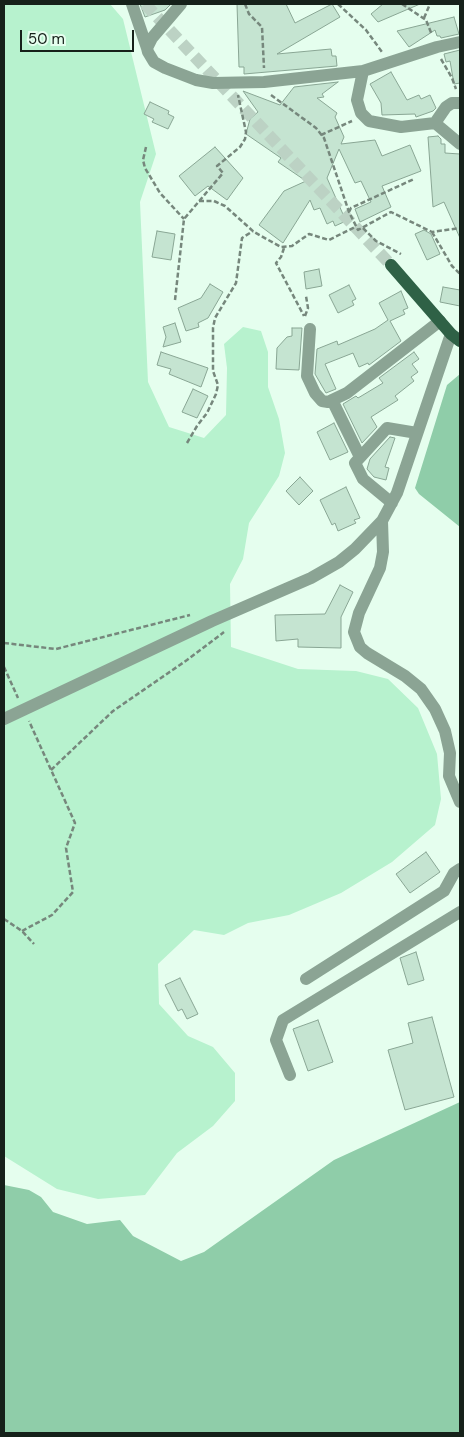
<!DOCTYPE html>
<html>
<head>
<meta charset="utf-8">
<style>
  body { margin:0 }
  #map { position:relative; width:464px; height:1437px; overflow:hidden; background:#e5feee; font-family:"DM Sans",sans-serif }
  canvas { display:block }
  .frame { position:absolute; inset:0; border:5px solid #16211a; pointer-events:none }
  .scale { position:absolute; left:20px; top:30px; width:114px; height:22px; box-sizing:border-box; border:2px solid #16211a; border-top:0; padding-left:6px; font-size:15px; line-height:18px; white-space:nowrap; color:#16211a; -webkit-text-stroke:4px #e5feee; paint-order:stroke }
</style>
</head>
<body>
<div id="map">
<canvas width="464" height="1437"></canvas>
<div class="frame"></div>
<div class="scale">50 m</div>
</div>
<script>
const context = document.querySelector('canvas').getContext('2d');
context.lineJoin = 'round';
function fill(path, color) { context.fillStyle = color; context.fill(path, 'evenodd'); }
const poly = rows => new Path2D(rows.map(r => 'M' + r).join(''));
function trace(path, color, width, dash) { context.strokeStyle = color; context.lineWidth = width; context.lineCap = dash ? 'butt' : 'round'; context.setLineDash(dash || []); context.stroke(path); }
const green = poly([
  [4,4,110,4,123,19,156,154,140,202,148,382,169,427,204,438,226,415,227,368,224,344,243,327,261,331,268,352,268,387,279,419,285,453,279,476,249,523,243,559,230,584,231,647,298,669,356,671,388,679,418,708,437,754,441,799,435,825,392,862,341,893,289,915,248,923,224,935,194,930,158,964,159,1004,188,1036,213,1047,235,1073,235,1101,213,1126,177,1153,145,1195,98,1199,57,1189,4,1156]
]);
const water = poly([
  [460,374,460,527,419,494,415,488,447,385],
  [460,1102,460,1433,4,1433,4,1185,29,1190,41,1197,53,1212,87,1224,120,1220,133,1236,181,1261,204,1252,334,1160]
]);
const building = poly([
  [140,4,171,4,165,10,145,17,140,4],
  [237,4,286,4,295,23,332,4,340,17,277,54,331,49,332,56,336,56,337,66,244,74,244,67,239,67,237,4],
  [383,4,420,4,378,22,371,14,383,4],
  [454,17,459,34,441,38,440,36,437,36,435,30,409,47,397,31,454,17],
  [460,50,460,83,454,84,450,61,446,62,444,54,460,50],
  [391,72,407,100,419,95,421,99,430,95,436,108,433,111,416,117,415,114,382,115,381,103,370,84,391,72],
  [338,82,322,94,324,97,317,98,337,113,335,117,344,137,341,144,375,140,382,156,410,145,421,171,382,186,391,207,360,222,355,209,371,202,361,181,355,183,339,149,327,178,346,221,335,226,333,221,327,224,320,208,314,210,310,200,283,243,259,225,284,191,306,181,278,162,281,158,246,134,250,119,258,112,243,91,280,105,294,87,338,82],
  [150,102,169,111,168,114,174,117,168,129,152,122,154,119,144,114,150,102],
  [438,136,441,139,441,144,445,144,445,153,460,154,460,238,444,202,433,207,428,137,438,136],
  [215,147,243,178,227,200,208,186,195,196,179,176,215,147],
  [424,230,431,234,440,254,427,260,415,234,424,230],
  [157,231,175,234,171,260,152,257,157,231],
  [319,269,322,286,306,289,304,272,319,269],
  [210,284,223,292,208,318,198,323,199,327,186,331,178,308,201,298,210,284],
  [349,285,356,299,352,301,354,305,338,313,329,295,349,285],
  [443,287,460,290,460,306,440,302,443,287],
  [401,291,408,308,403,310,405,314,390,321,401,341,369,365,368,363,359,367,353,353,325,364,336,389,326,393,315,374,317,349,337,341,338,345,375,329,388,320,379,303,401,291],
  [175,323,181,342,163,347,166,337,163,327,175,323],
  [292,328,302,328,299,370,276,369,277,348,287,337,292,336,292,328],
  [161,352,208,368,201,387,169,374,171,369,157,365,161,352],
  [414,352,419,359,412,364,418,372,411,377,414,381,395,396,398,400,371,417,377,427,362,443,343,404,356,396,358,398,383,383,379,378,414,352],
  [193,389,208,396,197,418,182,412,193,389],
  [334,423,348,452,330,460,317,432,334,423],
  [390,437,395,438,385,467,389,468,386,480,374,477,367,469,370,459,390,437],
  [300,477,313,491,299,505,286,491,300,477],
  [346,487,360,518,354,520,356,523,338,531,335,523,332,525,320,500,346,487],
  [340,585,353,592,341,617,341,648,298,647,298,639,276,641,275,615,325,614,340,585],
  [426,852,440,872,410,893,396,874,426,852],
  [416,952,424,980,408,985,400,958,416,952],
  [180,978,198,1014,187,1019,182,1009,178,1011,165,985,180,978],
  [432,1017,454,1097,405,1110,388,1050,413,1043,408,1023,432,1017],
  [318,1020,333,1062,308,1071,293,1029,318,1020]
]);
const majorTunnel = poly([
  [145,4,391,265]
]);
const path = poly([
  [245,4,249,14,262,27,264,68],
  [338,4,366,30,382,52],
  [402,4,426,20,432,35],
  [424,18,430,4],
  [441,59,452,78,456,89],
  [271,95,316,128,324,138,349,212,358,230,391,212,432,232,460,228],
  [321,135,352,121],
  [146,147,143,160,145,168,160,193,184,219],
  [199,201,214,201,225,206,254,232,281,247,292,246,309,234,329,240,355,227],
  [349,212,351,208,414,179],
  [363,228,376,241,401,254],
  [432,232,452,266,460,274],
  [284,248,281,257,276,263,304,316],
  [175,300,184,219,223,173,217,166,240,147,245,139,246,132,238,95],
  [305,316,308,308,306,296],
  [187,443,197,426,207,413,216,394,218,385,213,371,213,328,215,318,236,283,242,238,253,231],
  [4,643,56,649,190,615],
  [4,667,18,698],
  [51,770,113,711,187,660,224,632],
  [4,919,22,931,34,944],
  [22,931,52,915,73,892,66,848,75,823,29,721]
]);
const minor = poly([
  [132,4,147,48],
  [181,4,152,38,147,48,148,52,154,62,165,68,196,80,213,83,264,82,363,71,437,47,460,42],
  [363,71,357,100,361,113,369,121,401,127,435,123,460,144],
  [435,123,446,107,452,103,460,103],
  [310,329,307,376,315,393,322,401,328,402,347,393,440,321],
  [332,400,360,457],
  [392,503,363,479,355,463,387,428,417,433],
  [382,521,383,552,380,568,359,613,354,632,360,647,367,653,405,676,421,689,435,709,445,731,450,753,449,776,460,802],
  [4,719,212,621,311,578,339,562,355,549,382,521,397,493,451,334],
  [306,979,444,891,454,873,460,869],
  [290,1075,276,1040,283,1020,460,912]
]);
const major = poly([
  [391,265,451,334,460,341]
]);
fill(green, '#b7f2ce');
fill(water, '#8fcda9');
fill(building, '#c5e4d1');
trace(building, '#89a694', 1);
trace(majorTunnel, '#bcd2c4', 12, [12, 6]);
trace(path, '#76877c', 2.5, [5, 2.5]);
trace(minor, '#8ba494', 12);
trace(major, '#2f6146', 12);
</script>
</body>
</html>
